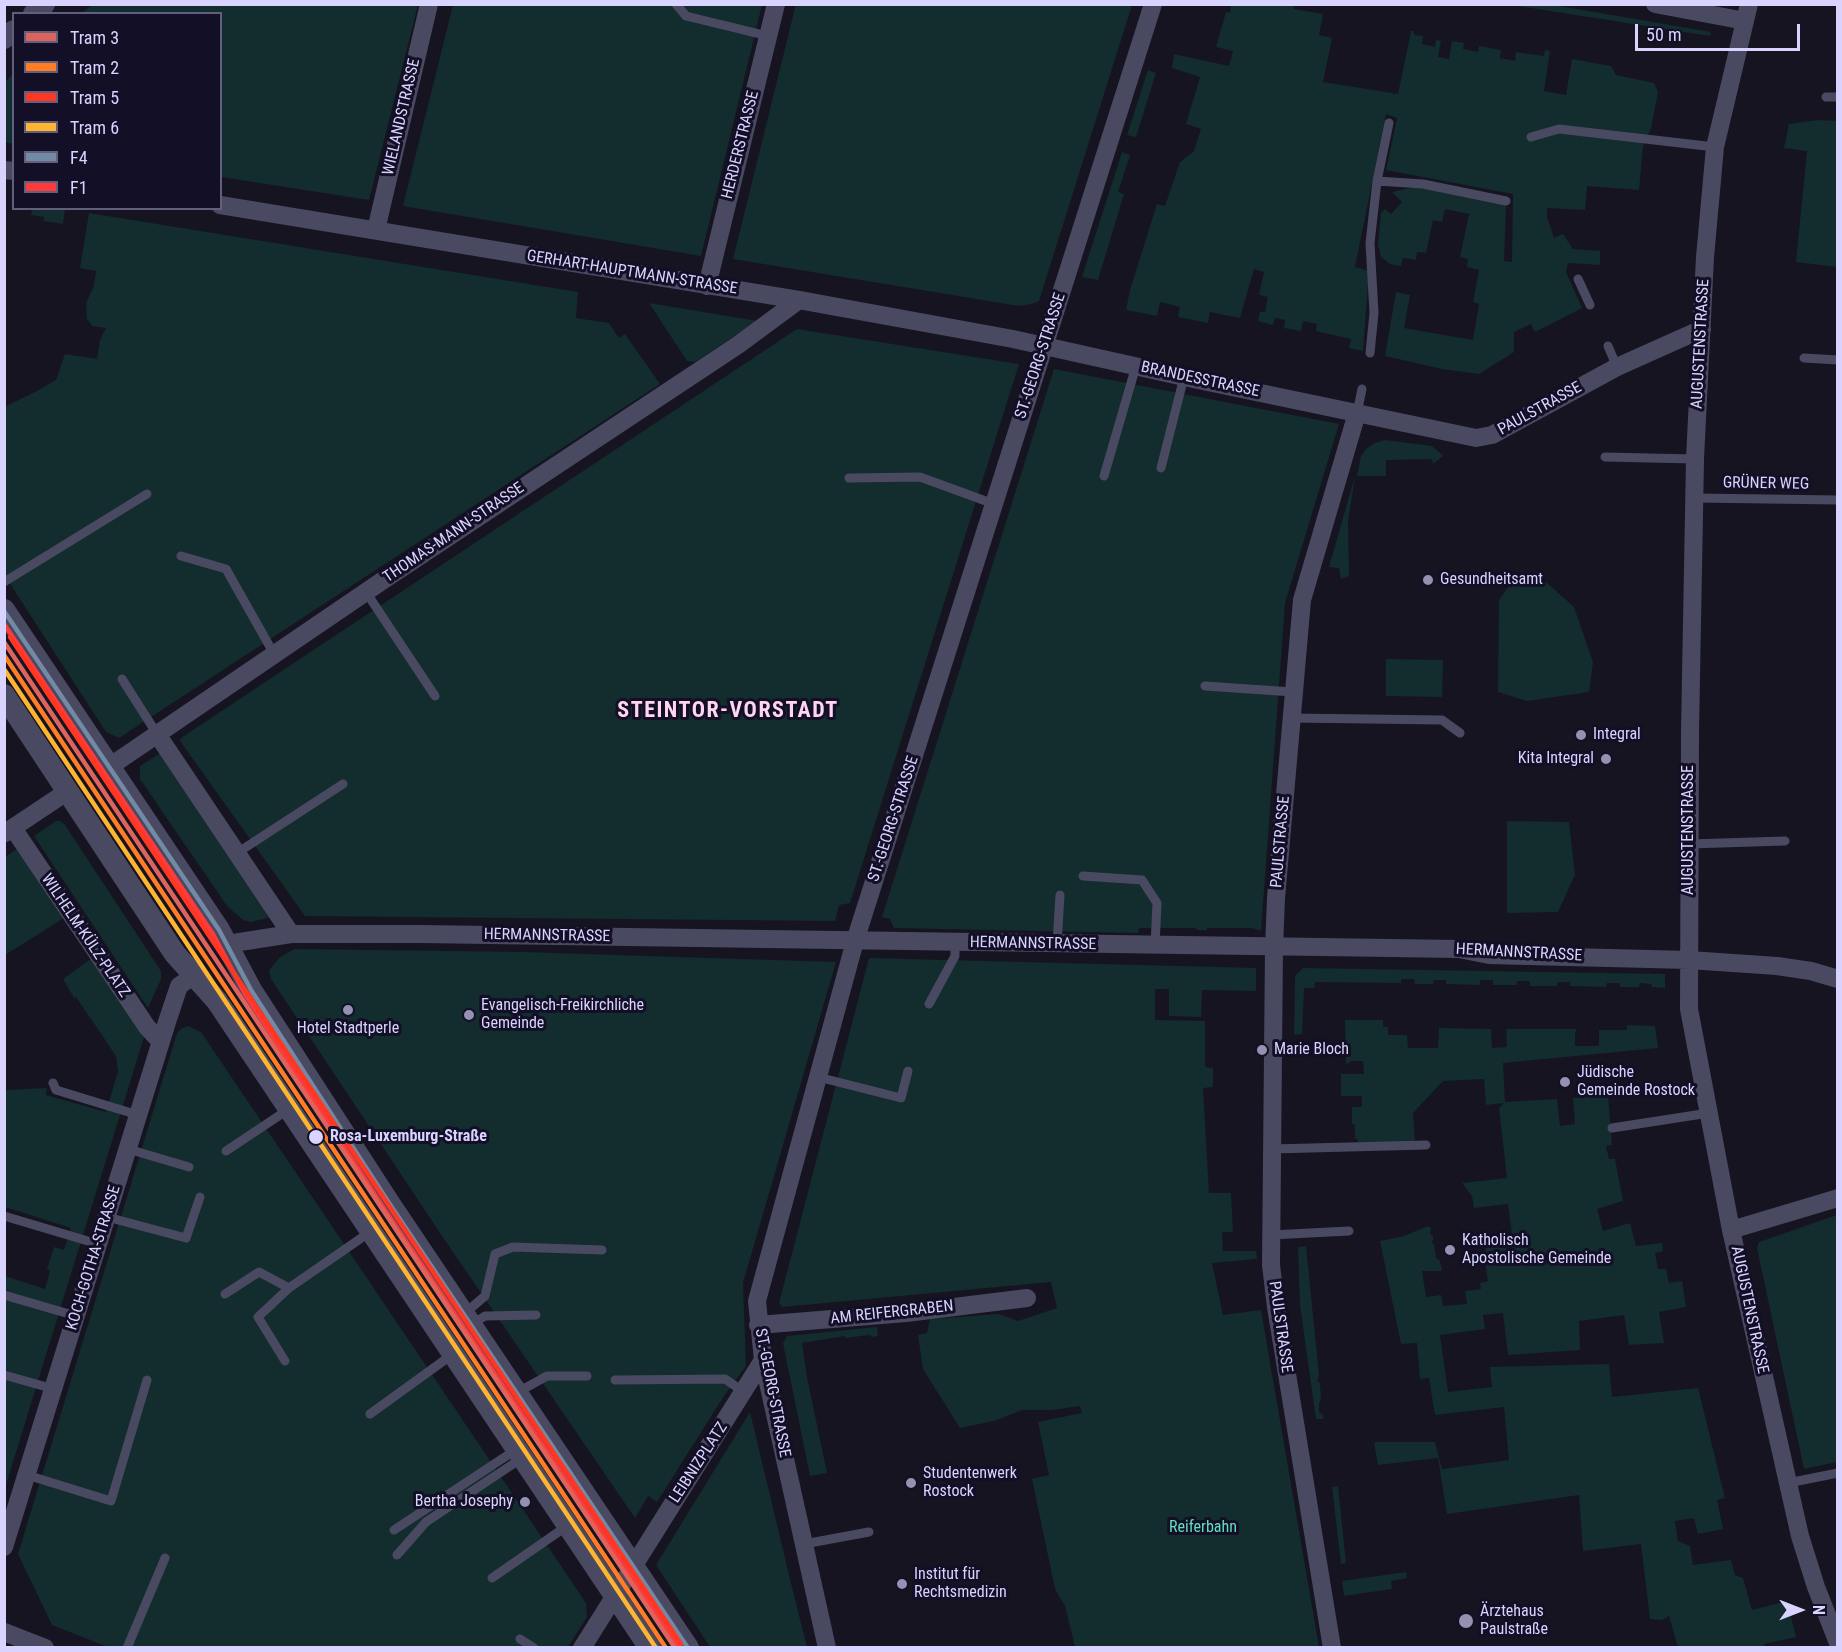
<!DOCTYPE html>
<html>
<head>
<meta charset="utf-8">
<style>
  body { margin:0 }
  #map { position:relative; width:1842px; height:1652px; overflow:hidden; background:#161421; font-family:"Roboto Condensed",sans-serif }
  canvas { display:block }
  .frame { position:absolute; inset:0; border:6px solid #d9d4ff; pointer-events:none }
  .legend { position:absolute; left:12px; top:12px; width:210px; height:198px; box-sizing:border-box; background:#130f26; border:2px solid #625e7d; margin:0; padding:8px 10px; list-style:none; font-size:18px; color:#d9d4ff }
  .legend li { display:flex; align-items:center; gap:12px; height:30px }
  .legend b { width:30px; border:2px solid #625e7d }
  .north { position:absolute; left:1770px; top:1580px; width:60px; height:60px; -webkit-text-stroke:4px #130f26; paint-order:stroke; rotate:90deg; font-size:16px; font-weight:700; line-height:24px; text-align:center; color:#d9d4ff }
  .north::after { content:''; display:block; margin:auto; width:21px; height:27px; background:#d9d4ff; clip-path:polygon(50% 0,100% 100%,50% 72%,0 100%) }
  .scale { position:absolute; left:1635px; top:24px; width:165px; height:27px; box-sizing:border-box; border:3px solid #d9d4ff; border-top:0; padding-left:8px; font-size:18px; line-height:21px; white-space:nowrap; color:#d9d4ff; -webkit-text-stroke:4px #130f26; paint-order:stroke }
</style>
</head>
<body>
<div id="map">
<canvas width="1842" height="1652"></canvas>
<div class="frame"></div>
<ul class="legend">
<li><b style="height:8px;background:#dd635d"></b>Tram 3</li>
<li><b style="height:8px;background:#ff7d24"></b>Tram 2</li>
<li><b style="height:8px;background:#ff3722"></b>Tram 5</li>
<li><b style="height:8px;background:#ffb530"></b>Tram 6</li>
<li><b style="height:8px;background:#728aa4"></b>F4</li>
<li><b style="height:8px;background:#ff3a3a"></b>F1</li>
</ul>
<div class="north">N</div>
<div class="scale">50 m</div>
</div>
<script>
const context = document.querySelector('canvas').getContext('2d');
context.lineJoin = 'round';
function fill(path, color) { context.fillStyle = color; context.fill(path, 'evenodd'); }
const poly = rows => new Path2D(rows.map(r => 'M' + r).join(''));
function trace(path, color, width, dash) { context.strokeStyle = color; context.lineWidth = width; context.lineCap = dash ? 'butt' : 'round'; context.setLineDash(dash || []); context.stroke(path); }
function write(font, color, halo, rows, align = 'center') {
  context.font = font + ' "Roboto Condensed",sans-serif'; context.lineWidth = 6; context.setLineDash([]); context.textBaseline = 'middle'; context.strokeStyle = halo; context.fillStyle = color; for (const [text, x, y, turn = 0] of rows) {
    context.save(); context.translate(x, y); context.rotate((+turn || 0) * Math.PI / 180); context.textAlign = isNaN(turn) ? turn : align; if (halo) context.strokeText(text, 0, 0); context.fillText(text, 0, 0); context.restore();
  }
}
const green = poly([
  [93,4,418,5,369,200,221,177,220,14,82,13],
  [796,4,1132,5,1039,301,1032,304,1019,306,733,259],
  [453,5,762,5,701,256,403,206],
  [1231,5,1294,5,1294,9,1323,14,1319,35,1332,38,1323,82,1398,94,1411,31,1414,31,1414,35,1423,36,1422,44,1435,47,1436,40,1441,41,1438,57,1449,59,1452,41,1464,43,1463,49,1478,52,1479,46,1501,50,1500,58,1515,61,1516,52,1544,56,1545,50,1550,51,1544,91,1566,95,1572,59,1611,66,1616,75,1654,83,1658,92,1651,128,1643,146,1639,190,1587,186,1585,210,1547,208,1547,217,1554,238,1563,234,1573,249,1600,251,1600,265,1568,263,1566,272,1582,308,1535,332,1531,324,1514,332,1514,352,1479,374,1442,369,1385,356,1396,292,1410,295,1404,328,1473,340,1479,304,1473,302,1479,270,1467,267,1468,259,1460,257,1469,214,1445,209,1442,222,1433,220,1426,253,1417,252,1416,260,1403,258,1401,266,1390,264,1381,257,1378,244,1381,213,1385,209,1391,214,1402,202,1392,192,1414,187,1427,189,1506,205,1504,261,1512,262,1513,194,1386,170,1397,118,1386,114,1355,267,1369,271,1363,351,1349,348,1351,339,1316,331,1317,324,1303,321,1301,331,1284,328,1285,320,1275,318,1273,325,1258,321,1260,312,1265,312,1268,297,1259,295,1264,272,1254,269,1240,318,1210,312,1208,323,1178,317,1180,307,1160,302,1157,316,1126,310,1130,290,1157,204,1165,206,1180,162,1194,151,1201,129,1186,124,1200,77,1172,68,1174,54,1229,66,1233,51,1216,47,1226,12,1230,13],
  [1512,5,1554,5,1711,32,1710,36],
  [1148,70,1156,73,1136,137,1127,135],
  [13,74,13,144,4,142,5,82],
  [1819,120,1837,121,1837,267,1796,262,1807,151,1784,148,1789,124],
  [1122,152,1130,155,1118,192,1124,194,1098,280,1082,277],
  [32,209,65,209,63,224,44,221,44,217,31,215],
  [89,213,578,292,576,318,609,323,619,338,625,334,660,384,119,738,106,732,5,576,4,407,35,392,56,380,65,354,97,359,100,340,106,328,92,326,87,319,86,303,94,286,96,271,80,268],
  [649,303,758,321,695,362,687,361],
  [797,329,1019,364,850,903,839,905,835,921,305,916,180,741,181,738],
  [1054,369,1339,424,1285,603,1261,931,1252,928,1207,928,1207,930,1197,930,1196,928,1139,928,1138,933,894,928,890,919,882,917],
  [1385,440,1432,446,1443,456,1433,464,1432,459,1386,460,1386,476,1357,476,1361,456,1366,449,1375,443],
  [1355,476,1348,521,1349,576,1341,579,1339,568,1329,567],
  [1546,582,1574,607,1593,662,1589,692,1527,701,1498,692,1499,600,1511,583],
  [1386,659,1443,660,1442,697,1386,696],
  [162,752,272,917,251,922,243,920,227,906,140,779,140,766],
  [56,821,60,821,65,825,161,971,161,979,148,1008,34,836],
  [1507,821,1569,822,1575,875,1558,912,1507,913],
  [20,847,64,918,5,955,5,857],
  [294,949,523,952,836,962,743,1283,746,1366,724,1396,657,1502,648,1496,635,1518,442,1236,271,979,269,970,280,957],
  [92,958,144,1037,5,1488,5,1276,45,1289,50,1271,47,1269,54,1247,64,1250,71,1228,5,1207,5,1090,47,1088,46,1095,106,1112,118,1071,116,1056,76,997,74,998,63,979],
  [869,958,1256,968,1256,991,1202,990,1201,1017,1169,1016,1169,989,1155,989,1155,1020,1205,1021,1205,1067,1213,1068,1213,1087,1203,1088,1209,1193,1231,1193,1233,1232,1222,1232,1223,1251,1256,1251,1257,1259,1212,1263,1223,1315,1261,1310,1319,1647,1075,1647,1065,1606,1055,1589,1032,1479,1049,1475,1038,1422,1082,1413,1080,1406,1052,1410,1022,1410,994,1421,960,1428,923,1369,918,1335,927,1333,930,1319,999,1314,1018,1321,1057,1308,1051,1282,782,1307,779,1303],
  [1303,968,1665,974,1665,988,1652,987,1651,984,1640,983,1639,987,1620,987,1619,983,1607,983,1606,987,1570,986,1570,982,1558,982,1557,986,1530,986,1530,981,1517,981,1517,985,1493,985,1493,980,1480,980,1480,985,1446,984,1446,980,1434,980,1433,984,1415,984,1414,979,1401,979,1401,983,1315,982,1314,988,1304,988,1302,1034,1294,1035,1295,976],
  [1345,1020,1383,1020,1383,1027,1388,1027,1388,1035,1407,1035,1408,1048,1438,1048,1439,1028,1491,1029,1492,1048,1507,1047,1506,1029,1577,1029,1575,1033,1575,1046,1599,1046,1599,1030,1627,1030,1627,1025,1655,1026,1658,1048,1503,1063,1505,1102,1557,1099,1560,1126,1575,1124,1573,1098,1608,1095,1612,1145,1606,1146,1609,1159,1615,1159,1623,1201,1597,1209,1603,1231,1630,1223,1636,1246,1662,1243,1663,1251,1655,1253,1658,1269,1666,1269,1669,1283,1682,1281,1686,1307,1659,1312,1664,1343,1629,1345,1624,1315,1579,1321,1580,1350,1508,1355,1503,1313,1483,1315,1485,1329,1440,1335,1448,1392,1492,1387,1490,1367,1609,1364,1612,1397,1698,1388,1725,1498,1717,1500,1723,1529,1698,1534,1694,1518,1675,1521,1678,1541,1690,1546,1693,1565,1731,1560,1735,1575,1743,1578,1752,1610,1787,1601,1796,1637,1764,1644,1765,1647,1678,1647,1669,1616,1662,1620,1650,1619,1641,1544,1583,1551,1579,1495,1447,1514,1438,1458,1378,1465,1374,1442,1435,1442,1442,1469,1509,1460,1504,1407,1435,1415,1429,1378,1420,1379,1417,1343,1401,1344,1380,1241,1404,1236,1428,1226,1431,1228,1430,1234,1433,1236,1433,1240,1431,1242,1434,1244,1436,1258,1440,1261,1442,1271,1422,1271,1426,1297,1441,1295,1443,1306,1467,1304,1465,1291,1481,1289,1480,1283,1488,1281,1485,1262,1486,1248,1513,1243,1508,1204,1474,1208,1472,1196,1462,1183,1507,1178,1499,1108,1504,1103,1486,1105,1484,1079,1443,1081,1413,1113,1415,1142,1358,1145,1358,1139,1355,1139,1355,1125,1352,1124,1352,1107,1362,1107,1362,1096,1341,1096,1341,1074,1364,1074,1363,1061,1352,1061,1346,1064],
  [188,1026,201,1032,586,1603,587,1617,568,1647,108,1647,52,1625,18,1554,177,1033,182,1028],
  [1837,1215,1837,1462,1804,1469,1757,1248,1759,1242],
  [1306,1246,1319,1375,1317,1381,1320,1383,1321,1400,1319,1403,1319,1412,1323,1415,1323,1419,1316,1419,1300,1305,1298,1247],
  [877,1327,878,1336,871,1337,870,1335,845,1338,845,1336,802,1343,807,1377,827,1473,810,1476,783,1343,787,1336],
  [750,1412,790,1579,807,1647,710,1647,656,1565],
  [1338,1486,1346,1563,1341,1564,1332,1487],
  [1406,1572,1407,1578,1391,1581,1392,1589,1344,1596,1342,1581]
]);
const service = poly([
  [676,4,686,16,768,36],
  [1826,97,1838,97],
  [1531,137,1559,129,1715,147],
  [1377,181,1423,184,1506,201],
  [1578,279,1590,305],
  [1608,346,1617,367],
  [1370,353,1374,313,1370,243,1377,181,1389,123],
  [1804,358,1838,360],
  [1357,413,1362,389],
  [1605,457,1695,459],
  [1161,468,1184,377],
  [1104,476,1136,366],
  [849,478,920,477,994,504],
  [1695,498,1838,500],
  [181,556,226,569,274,654],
  [4,582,147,494],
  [366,592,435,696],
  [122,679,157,734],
  [1205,686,1293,692],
  [1291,718,1442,720,1460,733],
  [1689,844,1785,841],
  [237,853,343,784],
  [1083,876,1142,880,1157,903,1155,946],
  [1057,944,1060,895],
  [929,1004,955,956,955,943],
  [818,1077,901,1098,908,1071],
  [53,1083,56,1090,138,1115],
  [1612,1128,1709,1113],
  [128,1149,189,1167],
  [1272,1149,1426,1145],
  [226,1151,289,1109],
  [4,1216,98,1244],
  [107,1217,186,1238,200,1197],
  [1271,1235,1349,1231],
  [225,1294,259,1272,289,1288,370,1232],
  [4,1295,76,1316],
  [464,1314,485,1296,495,1254,513,1247,602,1250],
  [472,1324,485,1316,536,1315],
  [285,1361,258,1317,289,1288],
  [4,1375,54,1389],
  [615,1380,725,1379,744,1392],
  [518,1392,547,1376,587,1376],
  [370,1414,453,1354],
  [27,1475,111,1501,147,1380],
  [1788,1483,1838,1473],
  [394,1530,517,1449],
  [804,1544,869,1532],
  [397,1555,426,1522,522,1458],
  [492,1578,567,1526],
  [520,1639,534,1648],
  [127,1648,165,1558]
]);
const minor = poly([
  [1655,4,1745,21],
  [1749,4,1715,147,1705,257,1695,459,1690,731,1689,1009,1731,1230,1788,1483,1800,1536,1816,1587,1838,1643],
  [4,170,14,171],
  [220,205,799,300,1013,339,1184,377,1476,438,1492,435,1617,367,1702,329],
  [376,230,429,4],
  [707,286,776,4],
  [157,734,291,934],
  [109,767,382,581,738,345,799,300],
  [13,828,147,1027,161,1042],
  [5,833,68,791],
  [227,944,291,934,420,934,1459,949,1489,955,1689,960,1777,966,1811,971,1838,979],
  [1731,1230,1838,1198],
  [758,1325,906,1313,1027,1298],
  [4,1547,167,1022,179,986,194,975],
  [4,1632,45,1648],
  [582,1648,763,1360],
  [827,1648,763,1360,757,1301,855,941,1153,4],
  [1332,1648,1276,1307,1271,1265,1274,948,1276,898,1302,600,1357,413]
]);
const tertiary = poly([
  [34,14,44,4],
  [4,38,14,31],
  [4,610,219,930,251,990,389,1203,688,1648],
  [4,695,175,954,217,1001,650,1648]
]);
const bus1 = poly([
  [4,611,219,930,251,990,389,1203,688,1648]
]);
const bus2 = poly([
  [4,624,213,934,245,994,383,1207,679,1648]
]);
const tram1 = poly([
  [4,642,675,1648]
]);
const tram2 = poly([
  [4,655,666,1648]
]);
const tram3 = poly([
  [10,637,681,1644]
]);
const tram4 = poly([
  [4,669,656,1648]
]);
const markers = [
  [1428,580,6,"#9591b1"],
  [1581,735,6,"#9591b1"],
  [1606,759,6,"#9591b1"],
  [348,1010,6,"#9591b1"],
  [469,1015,6,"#9591b1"],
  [1262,1050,6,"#9591b1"],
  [1565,1082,6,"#9591b1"],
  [316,1137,8,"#d9d4ff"],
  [1450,1250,6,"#9591b1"],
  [911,1483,6,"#9591b1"],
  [525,1502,6,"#9591b1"],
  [902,1584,6,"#9591b1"],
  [1466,1621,8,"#9591b1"]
];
const streetNames = [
  ["WIELANDSTRASSE",402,117,-77],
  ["HERDERSTRASSE",741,145,-76],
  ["GERHART-HAUPTMANN-STRASSE",632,273,9],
  ["AUGUSTENSTRASSE",1701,344,-87],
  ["ST.-GEORG-STRASSE",1041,356,-72],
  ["BRANDESSTRASSE",1200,380,12],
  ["PAULSTRASSE",1540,409,-29],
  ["GRÜNER WEG",1766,484,1],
  ["THOMAS-MANN-STRASSE",454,533,-34],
  ["ST.-GEORG-STRASSE",894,819,-72],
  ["AUGUSTENSTRASSE",1689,830,-90],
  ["PAULSTRASSE",1281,842,-85],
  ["WILHELM-KÜLZ-PLATZ",85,936,56],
  ["HERMANNSTRASSE",547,936,1],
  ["HERMANNSTRASSE",1033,944,1],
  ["HERMANNSTRASSE",1519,953,3],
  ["KOCH-GOTHA-STRASSE",94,1258,-73],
  ["AUGUSTENSTRASSE",1749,1310,78],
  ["AM REIFERGRABEN",892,1313,-6],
  ["PAULSTRASSE",1280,1327,82],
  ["ST.-GEORG-STRASSE",772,1393,79],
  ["LEIBNIZPLATZ",699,1463,-57]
];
const poiNames = [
  ["Gesundheitsamt",1440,580],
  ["Integral",1593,735],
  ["Kita Integral",1594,759,"right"],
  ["Evangelisch-Freikirchliche",481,1006],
  ["Gemeinde",481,1024],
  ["Hotel Stadtperle",348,1029,"center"],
  ["Marie Bloch",1274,1050],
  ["Jüdische",1577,1073],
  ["Gemeinde Rostock",1577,1091],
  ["Katholisch",1462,1241],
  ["Apostolische Gemeinde",1462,1259],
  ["Studentenwerk",923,1474],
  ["Rostock",923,1492],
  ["Bertha Josephy",513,1502,"right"],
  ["Institut für",914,1575],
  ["Rechtsmedizin",914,1593],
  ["Ärztehaus",1480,1612],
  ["Paulstraße",1480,1630]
];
const stopNames = [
  ["Rosa-Luxemburg-Straße",330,1137]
];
const parkNames = [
  ["Reiferbahn",1203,1528]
];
const districtNames = [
  ["STEINTOR-VORSTADT",728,711]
];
fill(green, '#132c2d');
trace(service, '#4a4962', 9);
trace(minor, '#4a4962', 18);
trace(tertiary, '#4a4962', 22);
trace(bus1, '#728aa4', 4.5);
trace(bus2, '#ff3a3a', 4.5);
trace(tram1, '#dd635d', 4.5);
trace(tram2, '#ff7d24', 4.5);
trace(tram3, '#ff3722', 4.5);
trace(tram4, '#ffb530', 4.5);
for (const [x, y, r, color] of markers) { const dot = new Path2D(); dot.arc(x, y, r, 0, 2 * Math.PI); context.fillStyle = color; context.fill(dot); trace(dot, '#130f26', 2); }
write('16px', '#d9d4ff', '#130f26', streetNames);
write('16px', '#d9d4ff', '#130f26', poiNames, 'left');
write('bold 16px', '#d9d4ff', '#130f26', stopNames, 'left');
write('16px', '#5fe0c0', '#130f26', parkNames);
context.letterSpacing = '1.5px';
write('bold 22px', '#ffd6f0', '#130f26', districtNames);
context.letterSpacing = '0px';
</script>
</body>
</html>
